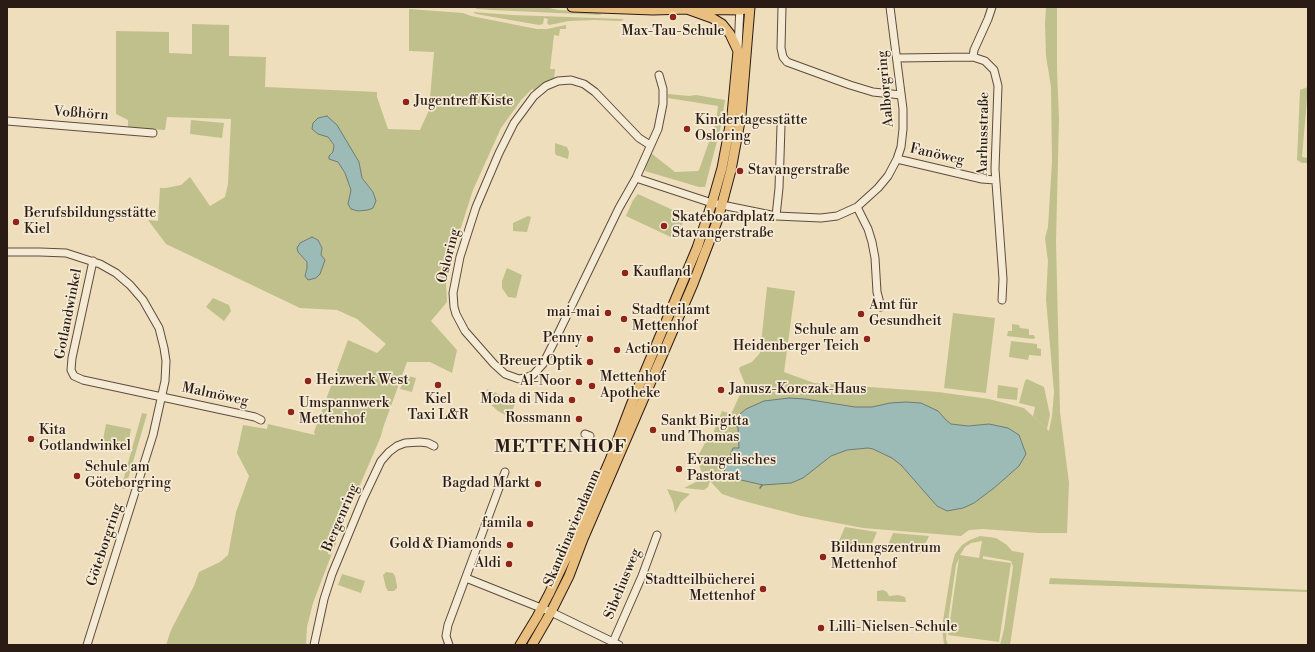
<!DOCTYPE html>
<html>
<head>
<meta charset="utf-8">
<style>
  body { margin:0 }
  #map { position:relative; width:1315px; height:652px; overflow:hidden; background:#efdebb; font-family:"Libre Bodoni",serif }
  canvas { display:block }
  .frame { position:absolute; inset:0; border:8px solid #2b1b15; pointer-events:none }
</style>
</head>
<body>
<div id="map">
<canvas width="1315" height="652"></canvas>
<div class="frame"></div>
</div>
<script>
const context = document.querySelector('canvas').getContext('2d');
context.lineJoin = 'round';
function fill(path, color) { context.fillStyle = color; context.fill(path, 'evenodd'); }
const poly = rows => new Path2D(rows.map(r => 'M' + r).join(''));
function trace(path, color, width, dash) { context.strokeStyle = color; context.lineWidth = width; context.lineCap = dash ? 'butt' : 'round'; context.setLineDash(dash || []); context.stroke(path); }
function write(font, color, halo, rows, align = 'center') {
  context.font = font + ' "Libre Bodoni",serif'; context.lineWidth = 3.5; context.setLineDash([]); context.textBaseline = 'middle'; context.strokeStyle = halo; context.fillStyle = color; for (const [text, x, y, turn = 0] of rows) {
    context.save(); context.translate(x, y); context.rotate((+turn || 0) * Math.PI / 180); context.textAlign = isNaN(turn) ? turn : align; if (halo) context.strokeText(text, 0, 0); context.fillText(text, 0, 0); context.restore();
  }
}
const green = poly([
  [474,7,544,7,559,10,596,12,602,15,492,10,477,9],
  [1046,7,1057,7,1057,70,1059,119,1056,241,1060,412,1069,483,1067,533,1038,533,983,529,969,530,961,536,863,528,801,516,740,500,722,494,710,481,708,487,704,490,684,488,696,482,701,477,707,479,702,473,699,465,698,456,705,443,712,436,722,411,731,414,745,384,739,369,740,367,752,362,760,353,767,287,795,291,784,372,814,383,938,392,989,399,1024,408,1049,431,1052,416,1054,392,1046,299,1048,261,1045,238,1048,227,1052,161,1051,87,1046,56,1045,24],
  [409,9,463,13,471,16,537,29,547,29,566,25,566,29,560,29,559,36,554,35,550,69,555,69,554,80,536,91,532,89,522,99,501,128,473,190,455,246,446,284,447,302,431,321,457,350,452,373,430,362,407,362,383,428,381,436,342,527,313,603,307,627,306,645,166,645,171,630,194,586,199,572,220,562,228,555,236,512,249,476,237,453,243,425,267,429,268,424,315,435,314,432,348,340,377,353,386,344,357,319,337,310,300,308,166,244,148,220,158,221,160,188,166,188,181,185,190,177,210,206,225,197,228,184,231,119,167,117,165,130,128,128,128,120,116,114,116,31,169,32,169,53,192,54,192,24,229,25,229,56,266,57,265,87,377,92,377,97,388,129,420,130,429,110,434,52,409,51],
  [328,137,353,153,359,162,362,178,373,192,351,190,345,173,338,162,329,159,329,156,333,152,334,145],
  [312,237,318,240,322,248,321,255,305,276,307,268,307,262,298,252],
  [473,12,512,15,624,19,621,21,595,20,569,21,549,25,547,23,548,19,544,18,543,24,539,25,476,14],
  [1308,87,1302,157,1308,158,1308,163,1302,163,1297,160,1300,90],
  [668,94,689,96,696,95,725,100,721,126,705,187,699,187,645,171,646,165,651,153,675,172,698,171,699,170,716,122,718,106,668,98],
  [191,120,224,123,222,138,190,134],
  [555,143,567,147,569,152,568,159,556,155,555,153],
  [638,194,686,216,675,239,626,216,633,200],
  [528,216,531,217,527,232,513,231,513,223],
  [507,268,522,275,516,298,508,297,502,288,502,281],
  [213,298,229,305,231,311,224,321,206,307],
  [953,313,995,318,986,393,944,388],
  [1012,324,1019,325,1020,328,1029,329,1029,335,1034,335,1035,338,1033,339,1007,336,1008,331,1012,331],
  [1011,341,1037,344,1037,348,1041,349,1041,356,1029,355,1028,360,1009,357],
  [405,375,416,378,412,392,400,389],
  [1027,379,1044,387,1050,415,1047,429,1033,416,1035,407,1019,403,1025,381],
  [998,385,1018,388,1017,400,997,398],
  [487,389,516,402,509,417,498,411,489,403,486,393],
  [142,413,147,414,125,489,121,488],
  [106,424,131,429,127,450,102,445],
  [667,489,690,494,681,502,675,513,673,502],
  [845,527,877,532,869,550,838,543],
  [893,533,929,536,920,554,886,550],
  [980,536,996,538,1007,545,1012,551,1024,553,1010,645,1000,645,1004,629,1013,567,1011,561,983,556,983,559,1011,563,999,642,948,635,959,558,956,565,947,628,946,639,948,645,944,645,942,627,952,565,955,554,962,545,970,540],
  [982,541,979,558,960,555,965,547,971,543],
  [386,572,393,573,395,576,397,586,397,588,394,591,388,591,386,588,383,575],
  [342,574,365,581,361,593,338,585],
  [1050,578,1308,590,1308,592,1049,584],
  [883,590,887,592,889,596,898,595,905,597,906,602,877,601,877,591]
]);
const water = poly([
  [327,116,337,125,359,162,362,178,373,192,376,201,373,208,368,210,358,211,351,209,348,204,351,190,345,173,338,162,329,159,329,156,333,152,334,145,328,137,318,134,312,129,313,123,318,118,327,116],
  [312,237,318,240,322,248,321,255,325,260,320,274,316,278,308,280,305,276,307,268,307,262,298,252,297,248,300,243,312,237],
  [789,398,805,399,855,407,872,407,890,403,906,402,921,403,938,411,946,420,951,424,968,426,989,424,1008,428,1019,435,1026,454,1019,466,994,488,974,503,963,508,947,511,937,506,901,465,892,458,873,449,868,448,847,450,831,456,803,478,791,483,763,485,741,480,724,472,733,448,739,448,738,427,735,425,740,414,746,409,764,401,789,398]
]);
const stream = poly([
  [760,488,762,485]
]);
const minor = poly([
  [782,7,781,48,783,57,787,62,850,85,873,92,901,95],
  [738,49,740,7],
  [973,57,974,50,988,19,992,7],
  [897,58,973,57,985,61,994,70,998,86,995,169,1003,279,1002,300],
  [7,121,153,133],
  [650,145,639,138,595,92,584,84,571,80,558,81,546,86,534,96,514,123,499,153,476,207,460,257,453,293,454,307,456,314,465,331,494,364,505,374,519,379,525,378,533,375,543,364,556,338,619,208,636,178,658,129,663,104,663,89,659,75],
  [897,159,982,179,995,180],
  [636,178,712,203,776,216,821,218,837,216,857,207,878,188,888,176,897,159,901,147,903,129,903,109,890,7],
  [857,207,868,229,872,242,875,258,877,292,881,307],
  [776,216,779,188,781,126],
  [7,252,40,252,66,253,100,264,116,273,130,285,143,300,159,328,164,348,166,361,165,381,153,435,87,645],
  [93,261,72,358,71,370,74,376,83,380,255,417,261,420],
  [585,434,590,436],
  [466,578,551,612,619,645],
  [613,642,642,576,657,535],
  [314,645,324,599,332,574,363,499,381,461,389,452,397,446,405,443,420,442,428,443,434,446],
  [449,645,446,636,448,625,505,472]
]);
const major = poly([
  [572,7,653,10,687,9,740,10,750,8],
  [520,645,537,617,549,594,579,531,610,460,631,405,697,248,712,203,722,168,732,115,738,51,730,34,722,24,712,18,687,9],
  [532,645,551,612,569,576,583,539,693,284,718,219,731,170,741,116,750,7]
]);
const markers = [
  [673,17,4,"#8f2418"],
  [406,102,4,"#8f2418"],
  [687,129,4,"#8f2418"],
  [740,171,4,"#8f2418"],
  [16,222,4,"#8f2418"],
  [664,226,4,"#8f2418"],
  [625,273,4,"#8f2418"],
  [608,313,4,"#8f2418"],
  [861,314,4,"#8f2418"],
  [624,319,4,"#8f2418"],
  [590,339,4,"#8f2418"],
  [867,339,4,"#8f2418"],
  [617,350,4,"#8f2418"],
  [590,362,4,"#8f2418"],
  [308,381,4,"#8f2418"],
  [579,382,4,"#8f2418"],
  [438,385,4,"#8f2418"],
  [592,386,4,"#8f2418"],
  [721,390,4,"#8f2418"],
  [572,400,4,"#8f2418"],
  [291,412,4,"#8f2418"],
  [579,419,4,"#8f2418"],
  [653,430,4,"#8f2418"],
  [31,439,4,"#8f2418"],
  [679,469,4,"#8f2418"],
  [77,476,4,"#8f2418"],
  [538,484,4,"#8f2418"],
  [530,524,4,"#8f2418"],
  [510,545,4,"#8f2418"],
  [823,557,4,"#8f2418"],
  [509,564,4,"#8f2418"],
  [763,589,4,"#8f2418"],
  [821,628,4,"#8f2418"]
];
const poiNames = [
  ["Max-Tau-Schule",673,32,"center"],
  ["Jugentreff Kiste",414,102],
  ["Kindertagesstätte",695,121],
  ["Osloring",695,137],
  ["Stavangerstraße",748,171],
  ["Berufsbildungsstätte",24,214],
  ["Kiel",24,230],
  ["Skateboardplatz",672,218],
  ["Stavangerstraße",672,234],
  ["Kaufland",633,273],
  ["Amt für",869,306],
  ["Gesundheit",869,322],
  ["Stadtteilamt",632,311],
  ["Mettenhof",632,327],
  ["mai-mai",600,313,"right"],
  ["Schule am",859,331,"right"],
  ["Heidenberger Teich",859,347,"right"],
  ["Penny",582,339,"right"],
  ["Action",625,350],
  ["Breuer Optik",582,362,"right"],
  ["Mettenhof",600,378],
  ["Apotheke",600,394],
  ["Heizwerk West",316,381],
  ["Al-Noor",571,382,"right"],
  ["Janusz-Korczak-Haus",729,390],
  ["Kiel",438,400,"center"],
  ["Taxi L&R",438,416,"center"],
  ["Moda di Nida",564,400,"right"],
  ["Umspannwerk",299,404],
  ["Mettenhof",299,420],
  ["Rossmann",571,419,"right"],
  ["Sankt Birgitta",661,422],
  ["und Thomas",661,438],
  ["Kita",39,431],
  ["Gotlandwinkel",39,447],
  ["Evangelisches",687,461],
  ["Pastorat",687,477],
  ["Schule am",85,468],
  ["Göteborgring",85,484],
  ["Bagdad Markt",530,484,"right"],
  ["famila",522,524,"right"],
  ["Gold & Diamonds",502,545,"right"],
  ["Bildungszentrum",831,549],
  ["Mettenhof",831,565],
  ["Aldi",501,564,"right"],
  ["Stadtteilbücherei",755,581,"right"],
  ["Mettenhof",755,597,"right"],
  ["Lilli-Nielsen-Schule",829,628]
];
const streetNames = [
  ["Aalborgring",886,89,-95],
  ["Voßhörn",81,114,4],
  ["Aarhusstraße",984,134,-89],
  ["Fanöweg",937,155,13],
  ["Osloring",449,256,-76],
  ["Gotlandwinkel",69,314,-79],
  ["Malmöweg",215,395,12],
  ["Bergenring",341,518,-67],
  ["Skandinaviendamm",573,528,-67],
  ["Göteborgring",105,545,-72],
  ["Sibeliusweg",623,584,-68]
];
const districtNames = [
  ["METTENHOF",561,448]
];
fill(green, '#bfc08c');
fill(water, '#9cbbb7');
trace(water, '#6f7b76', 1);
trace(stream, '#6f7b76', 1.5);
trace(minor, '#5c4c3e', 9);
trace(major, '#2b1b15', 11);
trace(minor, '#f5ead3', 7);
trace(major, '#e8bf7e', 9);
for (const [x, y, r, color] of markers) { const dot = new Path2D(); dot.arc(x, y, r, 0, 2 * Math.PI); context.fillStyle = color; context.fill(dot); trace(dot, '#f5ead3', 1.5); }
write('14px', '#2b1b15', '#f5ead3', poiNames, 'left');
write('14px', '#2b1b15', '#f5ead3', streetNames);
context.letterSpacing = '1px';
write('bold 18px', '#2b1b15', '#f5ead3', districtNames);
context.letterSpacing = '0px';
</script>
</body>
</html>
